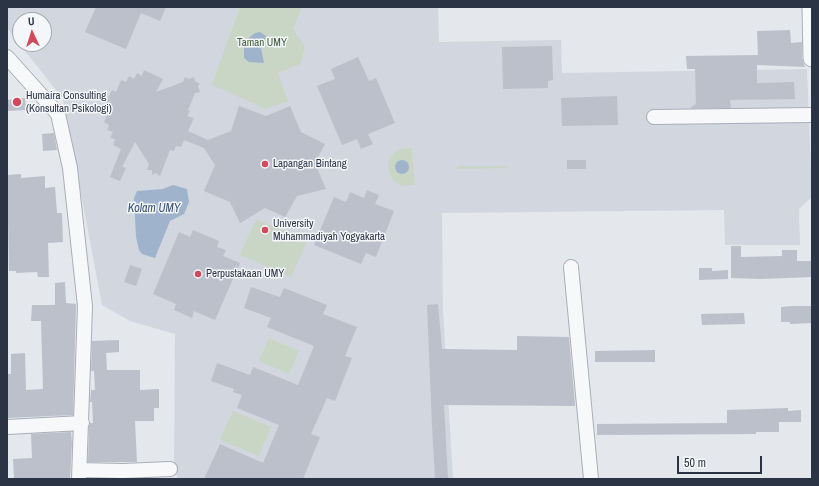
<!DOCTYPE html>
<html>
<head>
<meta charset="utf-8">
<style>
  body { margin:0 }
  #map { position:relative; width:819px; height:486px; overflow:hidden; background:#e4e7ec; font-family:"Archivo Narrow",sans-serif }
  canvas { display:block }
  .frame { position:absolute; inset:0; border:8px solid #2b3445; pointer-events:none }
  .north { position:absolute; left:12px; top:12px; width:40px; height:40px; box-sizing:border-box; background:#f4f6f9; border:1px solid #a4a8b1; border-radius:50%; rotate:356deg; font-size:11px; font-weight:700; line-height:16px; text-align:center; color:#2b3445 }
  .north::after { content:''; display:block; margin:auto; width:14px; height:18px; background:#d1495b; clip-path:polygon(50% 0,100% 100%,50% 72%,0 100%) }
  .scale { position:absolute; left:677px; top:456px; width:85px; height:18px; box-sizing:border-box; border:2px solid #2b3445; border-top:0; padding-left:5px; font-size:12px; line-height:14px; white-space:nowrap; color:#2b3445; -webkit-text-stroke:3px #f4f6f9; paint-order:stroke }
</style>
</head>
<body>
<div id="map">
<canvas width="819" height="486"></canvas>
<div class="frame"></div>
<div class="north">U</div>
<div class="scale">50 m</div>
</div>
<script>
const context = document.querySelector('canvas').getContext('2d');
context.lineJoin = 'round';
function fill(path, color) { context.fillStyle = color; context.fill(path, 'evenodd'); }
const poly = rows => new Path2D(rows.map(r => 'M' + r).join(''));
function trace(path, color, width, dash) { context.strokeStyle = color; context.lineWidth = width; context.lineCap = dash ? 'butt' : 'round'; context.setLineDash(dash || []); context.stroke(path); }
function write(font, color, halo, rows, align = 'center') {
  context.font = font + ' "Archivo Narrow",sans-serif'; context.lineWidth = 3; context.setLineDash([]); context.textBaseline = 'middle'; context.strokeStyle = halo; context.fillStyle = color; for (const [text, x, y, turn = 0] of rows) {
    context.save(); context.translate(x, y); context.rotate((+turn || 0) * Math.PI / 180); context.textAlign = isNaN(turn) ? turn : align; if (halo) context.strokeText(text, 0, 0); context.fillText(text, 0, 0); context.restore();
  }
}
const built = poly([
  [7,7,438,7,439,42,561,40,562,73,807,69,812,197,799,209,800,245,725,245,724,210,442,213,443,311,453,479,178,479,174,467,175,334,130,321,102,305,63,99,7,28],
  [20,20,44,20,44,44,20,44]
]);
const green = poly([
  [240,7,302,7,293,29,305,47,300,64,278,73,288,101,266,109,212,85],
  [412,148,415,185,402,186,394,181,389,172,388,161,394,153,400,149],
  [457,166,506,166,508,168,457,169],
  [256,219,307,241,291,277,240,255],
  [269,338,299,351,289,374,259,361],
  [233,411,271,427,259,456,220,440]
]);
const water = poly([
  [260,32,266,36,261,48,264,63,249,62,244,58,244,46,246,40,255,33],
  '395 167a7 7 0 1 1 14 0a7 7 0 1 1-14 0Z',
  [173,185,187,189,189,202,184,214,170,221,155,258,142,254,139,250,136,237,134,198,137,191,163,189]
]);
const building = poly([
  [96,7,166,7,160,21,141,13,126,49,85,32],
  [790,30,791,43,802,42,802,58,805,67,757,65,757,83,794,82,795,99,730,100,731,108,690,108,696,104,695,69,687,69,686,56,758,55,757,31],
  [552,46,553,80,548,81,548,88,503,89,502,47],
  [358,57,369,81,376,78,395,123,368,134,373,144,361,149,357,139,342,145,317,86,335,79,331,69],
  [144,70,163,79,156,92,183,82,185,77,189,79,194,77,195,81,200,84,198,86,200,92,195,93,188,110,190,111,187,116,194,118,188,131,208,140,231,131,239,106,266,116,290,106,301,132,325,144,315,163,326,189,297,196,285,217,265,208,240,223,230,202,204,191,215,165,204,148,184,140,181,147,176,146,174,151,170,150,160,176,156,173,152,175,152,170,147,170,149,164,135,142,122,167,126,168,120,181,110,177,121,149,113,145,115,139,110,138,113,132,107,130,109,125,104,122,109,111,103,108,112,90,116,92,121,80,126,82,129,76,134,79,137,73,142,76],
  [617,96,618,125,562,126,561,98],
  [25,98,26,110,7,111,7,100],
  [54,133,57,150,43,151,42,134],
  [567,160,586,160,586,169,567,169],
  [21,174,21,178,45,176,45,188,55,187,57,213,62,213,63,242,48,243,49,277,38,277,37,272,16,273,16,271,9,271,7,175],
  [367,190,379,195,375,204,394,211,376,257,366,253,361,264,314,245,334,197,346,202,350,192,364,198],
  [193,230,219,241,217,247,226,250,223,256,240,263,215,320,194,311,192,318,174,310,176,304,153,294,179,232,190,237],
  [731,246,741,246,741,257,782,256,782,250,797,250,797,261,812,261,812,277,761,279,731,278],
  [130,265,142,269,136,286,124,282],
  [699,268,712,268,712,271,728,270,728,279,699,280],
  [65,282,66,303,76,304,76,306,73,415,7,418,7,374,11,374,11,354,25,353,26,390,43,389,41,321,31,321,32,305,55,305,55,283],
  [251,287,280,297,284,288,327,305,323,314,357,327,345,356,352,358,335,401,327,398,311,434,320,437,303,479,204,479,220,444,263,463,279,425,237,408,242,395,233,392,234,389,211,381,217,363,250,375,253,367,298,385,314,346,267,327,271,318,244,308],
  [438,304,442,349,517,350,517,336,569,337,575,404,575,406,444,405,448,479,435,479,432,426,427,305],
  [792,306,811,306,812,323,790,324,790,322,781,322,781,307],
  [744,313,745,324,702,325,701,314],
  [119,340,119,352,106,353,107,370,140,370,140,390,159,389,159,408,154,408,154,421,135,421,137,462,88,462,89,427,90,423,93,423,92,402,90,402,91,390,95,390,94,371,91,371,92,341],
  [655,350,655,362,595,362,595,351],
  [788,408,788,411,801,410,801,422,779,422,779,432,756,432,756,434,597,435,597,424,727,423,727,410],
  [71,432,72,443,70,479,14,478,13,459,32,458,31,434]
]);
const minor = poly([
  [7,57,58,114,70,168,85,306,79,479],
  [654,117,812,115],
  [571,267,591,479],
  [7,427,82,423],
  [80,470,123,471,170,469]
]);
const tertiary = poly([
  [811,7,812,58]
]);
const markers = [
  [17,102,5,"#d1495b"],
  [265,164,4,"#d1495b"],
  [265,230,4,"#d1495b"],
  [198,274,4,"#d1495b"]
];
const parkNames = [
  ["Taman UMY",262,43]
];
const poiNames = [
  ["Humaira Consulting",26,96],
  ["(Konsultan Psikologi)",26,109],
  ["Lapangan Bintang",273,164],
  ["University",273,224],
  ["Muhammadiyah Yogyakarta",273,237],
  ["Perpustakaan UMY",206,274]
];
const waterNames = [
  ["Kolam UMY",154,209]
];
fill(built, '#d2d6de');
fill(green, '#c9d6c5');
fill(water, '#9fb4cc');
fill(building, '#bbc0ca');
trace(minor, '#a9aeb7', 16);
trace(tertiary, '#a9aeb7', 19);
trace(minor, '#f7f8fa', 14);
trace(tertiary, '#f7f8fa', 17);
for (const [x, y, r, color] of markers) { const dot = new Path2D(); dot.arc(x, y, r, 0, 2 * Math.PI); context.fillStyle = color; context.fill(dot); trace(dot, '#f4f6f9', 1.5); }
write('11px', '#3f6138', '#f4f6f9', parkNames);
write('11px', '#2b3445', '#f4f6f9', poiNames, 'left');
write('italic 12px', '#34527a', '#f4f6f9', waterNames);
</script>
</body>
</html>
